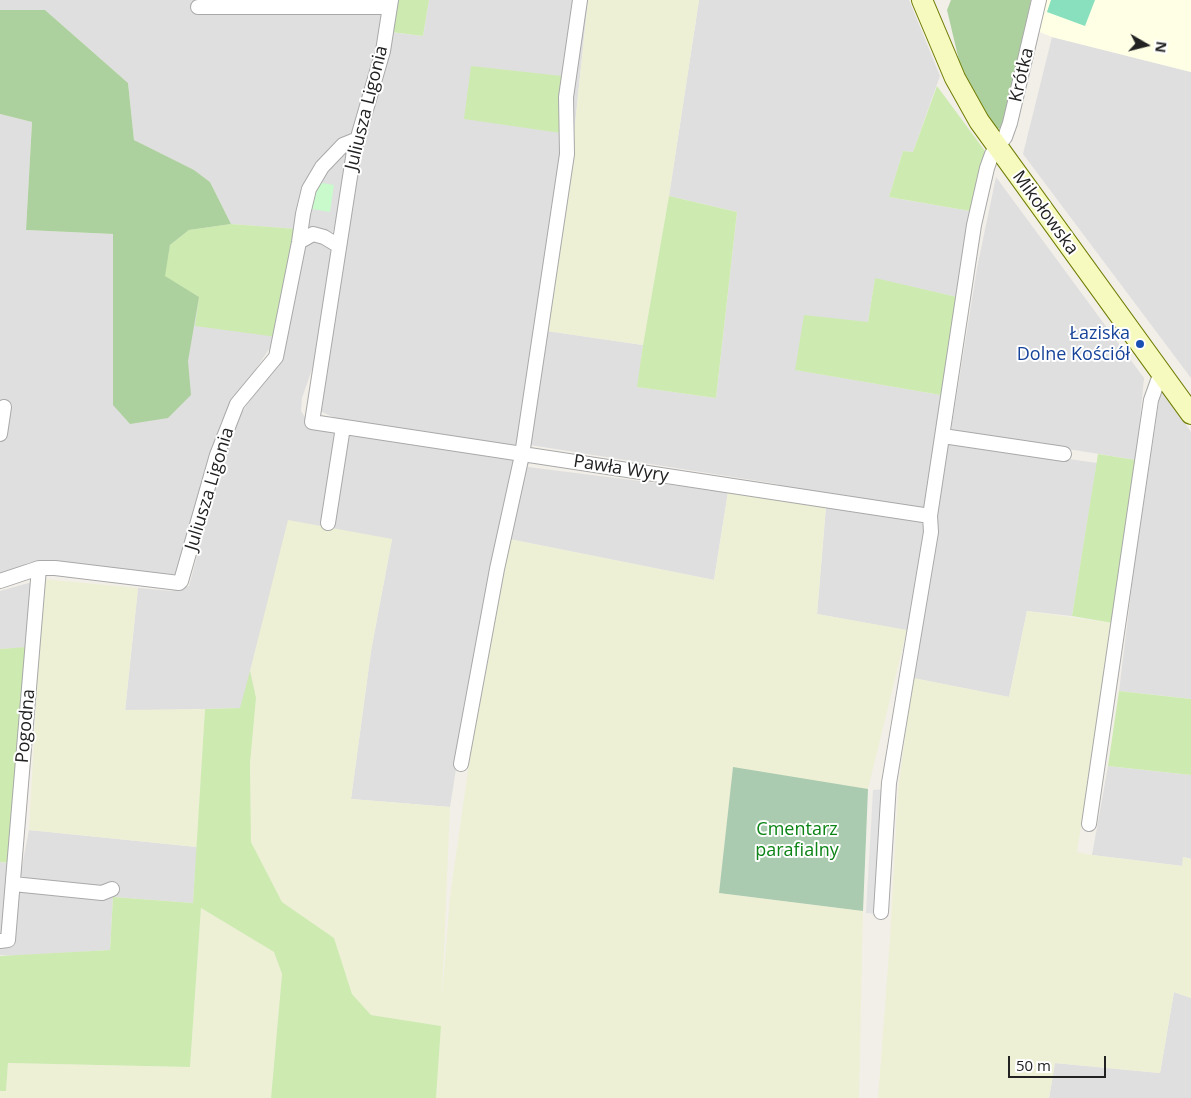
<!DOCTYPE html>
<html>
<head>
<meta charset="utf-8">
<style>
  body { margin:0 }
  #map { position:relative; width:1191px; height:1098px; overflow:hidden; background:#f2efe9; font-family:"Open Sans",sans-serif }
  canvas { display:block }
  .north { position:absolute; left:1121px; top:20px; width:50px; height:50px; -webkit-text-stroke:4px #fff; paint-order:stroke; rotate:98deg; font-size:14px; font-weight:700; line-height:20px; text-align:center; color:#222 }
  .north::after { content:''; display:block; margin:auto; width:18px; height:22px; background:#222; clip-path:polygon(50% 0,100% 100%,50% 72%,0 100%) }
  .scale { position:absolute; left:1008px; top:1056px; width:98px; height:22px; box-sizing:border-box; border:2px solid #222; border-top:0; padding-left:6px; font-size:15px; line-height:18px; white-space:nowrap; color:#222; -webkit-text-stroke:4px #fff; paint-order:stroke }
</style>
</head>
<body>
<div id="map">
<canvas width="1191" height="1098"></canvas>
<div class="north">N</div>
<div class="scale">50 m</div>
</div>
<script>
const context = document.querySelector('canvas').getContext('2d');
context.lineJoin = 'round';
function fill(path, color) { context.fillStyle = color; context.fill(path, 'evenodd'); }
const poly = rows => new Path2D(rows.map(r => 'M' + r).join(''));
function trace(path, color, width, dash) { context.strokeStyle = color; context.lineWidth = width; context.lineCap = dash ? 'butt' : 'round'; context.setLineDash(dash || []); context.stroke(path); }
function write(font, color, halo, rows, align = 'center') {
  context.font = font + ' "Open Sans",sans-serif'; context.lineWidth = 4; context.setLineDash([]); context.textBaseline = 'middle'; context.strokeStyle = halo; context.fillStyle = color; for (const [text, x, y, turn = 0] of rows) {
    context.save(); context.translate(x, y); context.rotate((+turn || 0) * Math.PI / 180); context.textAlign = isNaN(turn) ? turn : align; if (halo) context.strokeText(text, 0, 0); context.fillText(text, 0, 0); context.restore();
  }
}
const residential = poly([
  [0,0,390,0,364,119,333,232,231,224,210,182,193,170,134,140,128,83,45,10,0,10],
  [429,0,588,0,567,201,555,200,547,331,643,345,638,387,716,398,737,212,669,196,699,0,909,0,940,76,913,152,903,151,889,197,970,211,957,297,875,279,868,322,796,370,941,395,935,440,1097,463,1072,616,1027,611,1009,697,913,678,921,633,817,614,826,506,777,484,530,445,528,467,728,492,714,580,509,539,473,662,450,807,351,799,371,651,392,539,241,708,125,711,138,588,172,591,189,586,232,426,281,357,306,239,312,237,333,248,318,352,302,398,301,411,310,425,408,444,409,434,344,422,320,411,352,188,391,32,423,36],
  [1052,37,1191,72,1191,378,1023,154],
  [0,114,32,122,26,230,113,234,277,337,221,422,180,575,67,564,30,562,0,576],
  [996,177,1144,378,1136,460,951,430,977,268],
  [1161,388,1191,432,1191,699,1119,691,1134,568],
  [43,579,39,647,0,649,0,591],
  [1108,766,1191,775,1191,859,1183,857,1183,866,1092,855],
  [29,830,197,847,193,903,113,897,110,950,14,956,0,955,0,862,22,866],
  [1174,992,1191,998,1191,1098,1049,1098,1055,1063,1160,1073]
]);
const education = poly([
  [1046,0,1191,0,1191,72,1052,37,1037,31]
]);
const farmland = poly([
  [588,0,699,0,669,196,643,345,547,331,567,201],
  [728,492,826,506,817,614,907,630,868,789,733,768,719,893,863,911,859,1098,436,1098,441,1026,371,1015,352,994,334,938,282,902,251,842,250,764,256,698,250,671,288,520,392,539,371,651,351,799,450,807,442,999,450,896,476,715,509,539,714,580],
  [43,579,138,588,125,710,205,709,197,847,29,830],
  [1027,611,1113,623,1077,852,1092,855,1182,866,1183,857,1191,859,1191,998,1174,992,1160,1073,1055,1063,1049,1098,878,1098,890,939,898,789,913,678,1009,697],
  [201,908,274,952,282,974,271,1098,0,1098,0,1091,6,1091,8,1063,190,1067]
]);
const grass = poly([
  [395,0,429,0,423,36,391,32],
  [471,66,562,76,560,88,561,133,464,119],
  [937,86,985,151,970,211,889,197,903,151,913,152],
  [669,196,737,212,716,398,637,387,643,345],
  [231,224,297,229,277,337,195,326,199,297,164,276,170,245,189,230],
  [875,278,957,297,941,395,795,370,804,315,868,322],
  [1098,454,1136,460,1113,623,1072,616],
  [28,647,9,863,0,862,0,649],
  [250,671,256,698,250,764,251,842,282,902,334,938,352,994,371,1015,441,1026,436,1098,271,1098,282,974,274,952,201,908,190,1067,8,1063,6,1091,0,1091,0,956,110,950,113,897,193,903,205,709,240,708],
  [1119,691,1191,699,1191,775,1108,766]
]);
const forest = poly([
  [951,0,1031,0,1002,129,994,128,962,73,947,10],
  [0,10,45,10,128,83,134,140,194,170,210,182,231,224,189,230,170,245,165,276,199,297,188,361,191,395,168,418,130,424,113,405,113,234,26,230,32,122,0,114]
]);
const cemetery = poly([
  [733,767,868,789,863,911,719,893]
]);
const park = poly([
  [317,182,334,185,330,212,312,209]
]);
const pitch = poly([
  [1051,0,1095,0,1085,26,1047,12]
]);
const parking = poly([
  [886,789,877,914,866,913,873,790]
]);
const street = poly([
  [391,0,383,51,354,151,312,422,930,516],
  [198,7,390,7],
  [299,242,313,234,324,237,339,246],
  [0,434,4,407],
  [943,436,1064,454],
  [328,523,343,427],
  [0,581,39,568,55,568,179,583,181,581,217,455,237,404,276,357,299,242,303,214,309,189,322,167,343,145,358,139],
  [461,764,497,569,522,455,567,154,566,97,580,0],
  [1089,824,1151,400,1161,372],
  [13,884,102,893,112,889],
  [881,912,889,783,931,532,930,516,974,225,987,168,992,154,1005,137,1010,123,1039,0],
  [0,941,8,940,39,568]
]);
const secondary = poly([
  [922,0,955,78,979,121,1191,414]
]);
const markers = [
  [1140,344,5,"#1a4fb4"]
];
const streetNames = [
  ["Krótka",1022,75,-77],
  ["Juliusza Ligonia",367,108,-76],
  ["Mikołowska",1045,213,54],
  ["Pawła Wyry",621,469,9],
  ["Juliusza Ligonia",210,489,-73],
  ["Pogodna",26,726,-85]
];
const transitNames = [
  ["Łaziska",1130,334],
  ["Dolne Kościół",1130,355]
];
const parkNames = [
  ["Cmentarz",797,830],
  ["parafialny",797,851]
];
fill(residential, '#e0dfdf');
fill(education, '#ffffe5');
fill(farmland, '#eef0d5');
fill(grass, '#cdebb0');
fill(forest, '#add19e');
fill(cemetery, '#aacbaf');
fill(park, '#c8facc');
fill(pitch, '#88e0be');
fill(parking, '#e2e2e2');
trace(street, '#a9a9a9', 16);
trace(secondary, '#707d05', 22);
trace(street, '#fff', 14);
trace(secondary, '#f7fabf', 20);
for (const [x, y, r, color] of markers) { const dot = new Path2D(); dot.arc(x, y, r, 0, 2 * Math.PI); context.fillStyle = color; context.fill(dot); trace(dot, '#fff', 2); }
write('18px', '#222', '#fff', streetNames);
write('18px', '#164399', '#fff', transitNames, 'right');
write('18px', '#0c8416', '#fff', parkNames);
</script>
</body>
</html>
